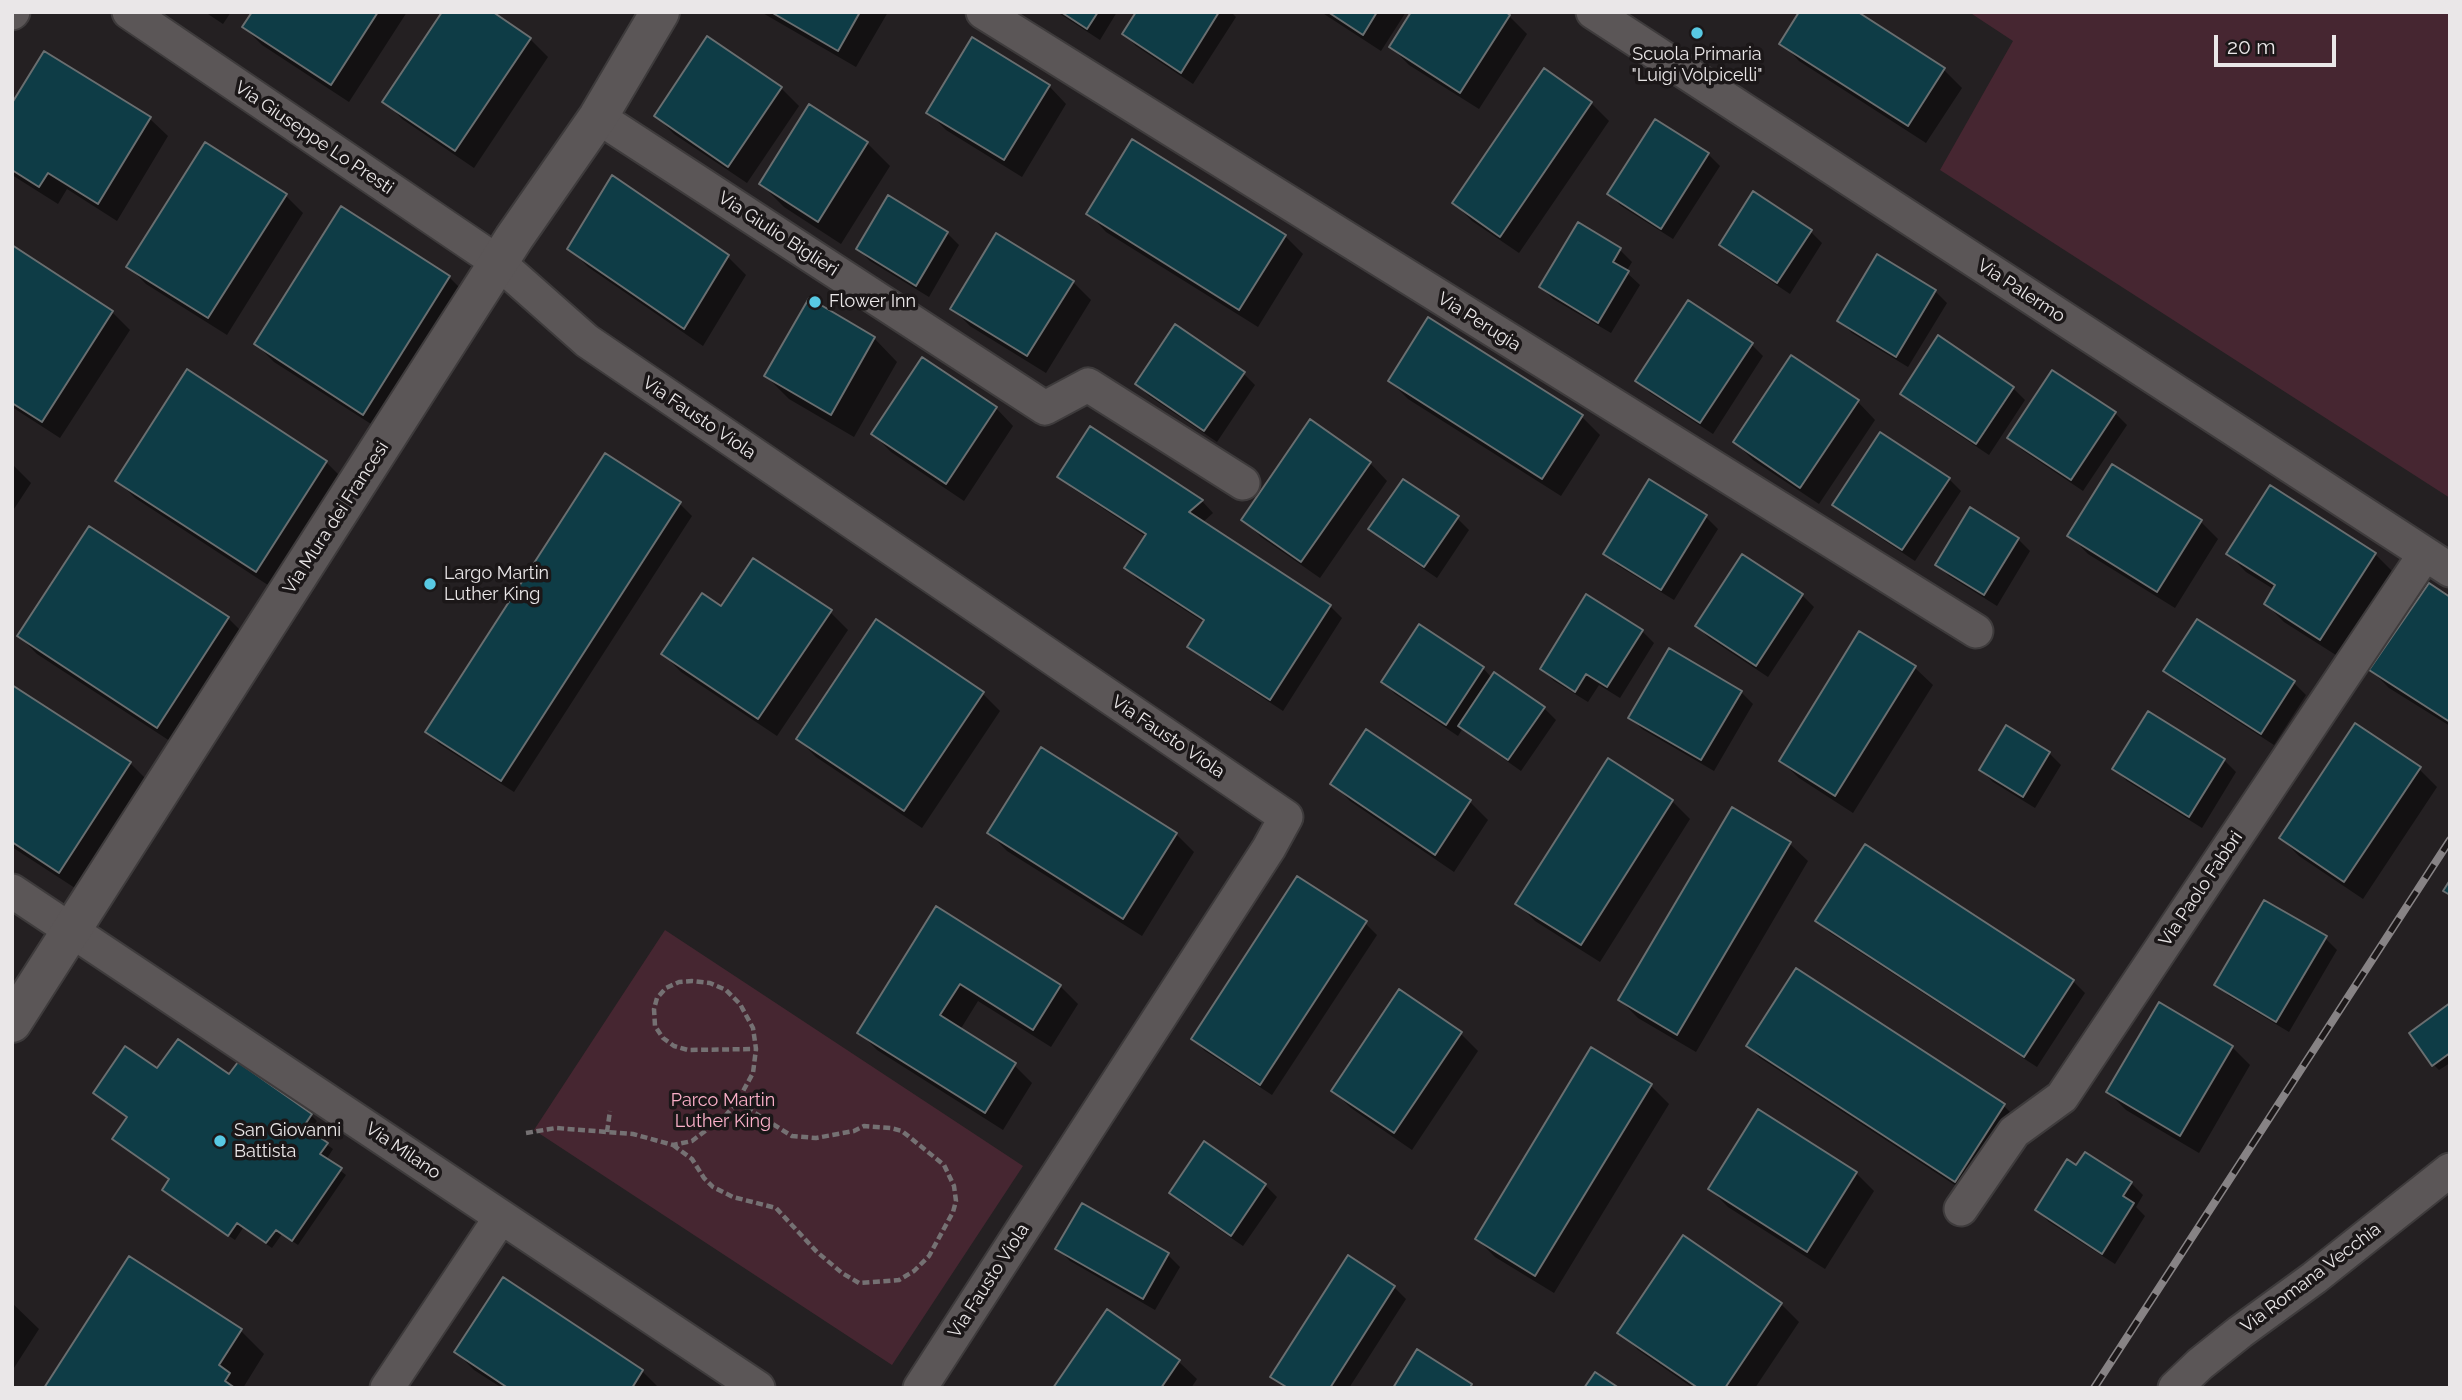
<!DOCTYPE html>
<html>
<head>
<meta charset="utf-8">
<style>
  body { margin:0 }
  #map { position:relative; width:2462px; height:1400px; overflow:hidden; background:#242022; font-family:Raleway,sans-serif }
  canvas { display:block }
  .frame { position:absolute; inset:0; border:14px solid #eae7e8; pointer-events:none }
  .scale { position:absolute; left:2214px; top:35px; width:122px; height:32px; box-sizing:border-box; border:4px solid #eae7e8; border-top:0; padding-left:9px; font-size:21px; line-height:24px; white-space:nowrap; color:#eae7e8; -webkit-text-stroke:5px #1b1718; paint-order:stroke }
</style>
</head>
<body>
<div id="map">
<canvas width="2462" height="1400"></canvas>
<div class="frame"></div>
<div class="scale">20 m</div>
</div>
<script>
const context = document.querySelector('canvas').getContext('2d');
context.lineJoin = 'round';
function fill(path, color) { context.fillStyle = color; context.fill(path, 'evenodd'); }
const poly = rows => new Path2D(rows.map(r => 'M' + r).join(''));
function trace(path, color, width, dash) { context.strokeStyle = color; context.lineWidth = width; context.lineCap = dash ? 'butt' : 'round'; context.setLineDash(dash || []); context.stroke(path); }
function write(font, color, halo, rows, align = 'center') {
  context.font = font + ' Raleway,sans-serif'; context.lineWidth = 7; context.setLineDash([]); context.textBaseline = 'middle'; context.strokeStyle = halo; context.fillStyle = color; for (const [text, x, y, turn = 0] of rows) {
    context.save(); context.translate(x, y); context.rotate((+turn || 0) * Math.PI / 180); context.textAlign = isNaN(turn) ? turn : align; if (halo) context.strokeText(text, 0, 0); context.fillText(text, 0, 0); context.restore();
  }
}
const green = poly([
  [1969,12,2450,12,2450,498,1940,170,2013,41],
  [665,930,1023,1166,892,1365,534,1130]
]);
const shadow = poly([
  [205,12,231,12,223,24],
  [254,12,407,12,349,102,262,45,244,27],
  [490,12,530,39,548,57,474,168,402,119,385,101],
  [761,12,888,12,856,67],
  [1057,12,1117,12,1100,40],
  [1138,12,1231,12,1236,17,1193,84,1136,46,1124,34],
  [1321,12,1406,12,1381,51],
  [1509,16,1527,34,1479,109,1409,65,1391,47],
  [1782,43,1944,70,1962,88,1926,143,1799,61],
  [45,53,150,119,168,136,117,221,67,189,58,204,12,175,12,107],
  [1049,86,1066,104,1022,177,946,130,928,112],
  [781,88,799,106,747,183,674,134,656,116],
  [1591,103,1609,121,1519,253,1472,221,1454,203],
  [867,143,890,166,841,244,784,207,761,184],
  [1708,154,1720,166,1673,239,1621,206,1609,194],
  [613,178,728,257,746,275,703,346,588,267,570,249],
  [285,195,303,213,227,335,146,284,128,266],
  [888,198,947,233,959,245,929,297,870,261,858,249],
  [1089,214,1285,236,1303,254,1258,327,1106,232],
  [1810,231,1822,243,1790,294,1733,256,1721,244],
  [12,247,112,312,130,330,60,438,12,407],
  [1620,250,1632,262,1626,272,1640,285,1611,333,1553,299,1541,287],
  [449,277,467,295,382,431,274,362,256,344],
  [1073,282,1091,300,1046,373,970,326,952,308],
  [1935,291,1947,303,1908,367,1852,333,1840,321],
  [874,338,897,362,854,437,789,399,766,376],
  [1751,344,1763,356,1713,434,1650,393,1638,381],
  [1243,373,1255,385,1217,442,1149,396,1137,384],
  [1390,381,1582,417,1600,435,1561,496,1408,399],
  [2013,388,2025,400,1989,455,1914,405,1902,393],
  [1858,402,1875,420,1819,504,1753,460,1735,442],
  [996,408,1013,426,964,501,891,452,873,434],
  [2115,413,2127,425,2083,491,2022,450,2010,438],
  [1090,429,1202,501,1213,513,1202,523,1330,606,1342,618,1283,711,1202,658,1190,646,1205,623,1138,580,1126,568,1146,537,1072,488,1060,476],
  [326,462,344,480,274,589,135,498,117,480],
  [1370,463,1387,481,1320,578,1261,537,1243,519],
  [12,464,31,483,12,512],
  [1949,479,1961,491,1915,561,1847,516,1835,505],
  [1649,481,1706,517,1718,529,1674,600,1617,565,1605,553],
  [680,504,692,516,514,792,439,744,427,732],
  [1457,518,1469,530,1437,578,1383,541,1371,529],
  [2200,521,2218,539,2175,608,2088,554,2070,536],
  [2018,539,2030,551,1997,606,1949,576,1937,564],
  [2228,554,2375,554,2393,572,2339,657,2284,622,2266,604,2275,590,2246,572],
  [1802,595,1814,607,1768,677,1709,638,1697,626],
  [2450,599,2450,726,2389,688,2371,670],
  [721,608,830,612,848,630,777,736,681,672,663,654],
  [228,618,246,636,176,745,37,654,19,636],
  [1642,631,1654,643,1620,698,1599,685,1588,702,1554,681,1542,669],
  [1483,668,1492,678,1544,708,1556,720,1521,771,1473,737,1463,728,1458,736,1395,694,1383,682],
  [1915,668,1933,685,1853,813,1799,778,1781,761],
  [2166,671,2294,683,2306,695,2274,745,2178,683],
  [12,687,130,763,148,781,78,890,12,847],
  [1741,692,1753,704,1714,771,1642,729,1630,717],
  [983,694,1000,711,922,828,816,757,798,739],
  [1366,732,1470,802,1488,820,1454,872,1350,801,1332,783],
  [2049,753,2061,765,2035,808,1993,782,1981,770],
  [2224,760,2236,772,2202,828,2127,781,2115,769],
  [2419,769,2437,787,2363,899,2299,856,2281,838],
  [1672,801,1690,819,1600,962,1535,921,1517,903],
  [1733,809,1790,844,1808,861,1696,1052,1638,1018,1620,1000],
  [989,833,1176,834,1194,852,1142,936,1007,851],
  [937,908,1060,986,1078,1004,1051,1047,978,1001,960,1030,1014,1065,1032,1083,1003,1130,877,1050,859,1032],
  [1818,921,2073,981,2085,993,2037,1067,1830,933],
  [1365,923,1377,935,1272,1095,1205,1051,1193,1039],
  [2325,938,2337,950,2289,1032,2229,996,2217,984],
  [1797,971,2004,1106,2016,1118,1967,1193,1760,1058,1748,1046],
  [2450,1005,2450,1063,2439,1070,2434,1065],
  [1460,1033,1478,1051,1412,1150,1351,1108,1333,1091],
  [2232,1047,2250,1065,2199,1153,2126,1110,2108,1092],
  [1592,1050,1651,1086,1669,1104,1554,1293,1495,1257,1477,1239],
  [158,1071,230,1077,311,1115,317,1121,309,1132,333,1149,326,1160,346,1175,298,1245,282,1234,272,1248,243,1228,235,1240,170,1196,164,1190,171,1180,114,1139,128,1118,95,1093],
  [2077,1167,2131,1183,2143,1195,2136,1207,2145,1216,2115,1264,2049,1222,2037,1210],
  [1856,1173,1874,1191,1825,1269,1728,1207,1710,1189],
  [1265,1185,1277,1197,1243,1246,1183,1205,1171,1193],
  [1058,1249,1168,1255,1180,1267,1155,1310,1070,1261],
  [129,1258,241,1331,264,1354,243,1388,46,1388],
  [1394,1287,1406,1299,1349,1388,1284,1388,1273,1376],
  [12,1303,39,1329,12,1371],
  [1781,1304,1799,1322,1755,1388,1693,1388,1638,1350,1620,1332],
  [1107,1312,1179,1362,1197,1379,1191,1388,1055,1388],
  [456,1352,642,1371,659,1388,502,1388,474,1370]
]);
const building = poly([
  [252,12,378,12,331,85,242,27,252,12],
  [442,12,493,12,531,38,455,151,382,102,442,12],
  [771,12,860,12,838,51,771,12],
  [1061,12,1098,12,1087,29,1061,12],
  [1136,12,1219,12,1181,73,1122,34,1136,12],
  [1328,12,1377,12,1363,35,1328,12],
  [1411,12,1506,12,1510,15,1460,93,1389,47,1411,12],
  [1799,12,1858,12,1945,68,1908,126,1779,44,1799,12],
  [707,36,782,87,728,167,654,116,707,36],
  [972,37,1050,85,1004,160,926,113,972,37],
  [44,51,151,117,98,204,48,173,39,187,12,170,12,103,44,51],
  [1544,68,1592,102,1500,237,1452,203,1544,68],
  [809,104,868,142,818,222,759,184,809,104],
  [1655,119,1709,153,1661,229,1607,194,1655,119],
  [1132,139,1286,235,1239,310,1086,214,1132,139],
  [205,142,287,194,208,318,126,267,205,142],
  [612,175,729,255,684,329,567,249,612,175],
  [1753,191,1812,230,1777,283,1719,245,1753,191],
  [888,195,948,232,916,286,856,249,888,195],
  [341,206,450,276,363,415,254,344,341,206],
  [1578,222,1621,248,1613,262,1629,271,1598,323,1539,287,1578,222],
  [996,233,1074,281,1027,356,950,309,996,233],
  [12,245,113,311,42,422,12,403,12,245],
  [1877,254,1936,290,1896,357,1837,321,1877,254],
  [809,298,875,337,831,415,764,376,809,298],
  [1688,300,1753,343,1700,423,1635,381,1688,300],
  [1428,317,1583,415,1542,479,1388,381,1428,317],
  [1175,324,1245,372,1204,431,1135,384,1175,324],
  [1938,335,2014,387,1976,444,1900,394,1938,335],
  [1791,355,1859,400,1800,488,1733,442,1791,355],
  [922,357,997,407,946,484,871,434,922,357],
  [187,369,327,461,256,572,115,481,187,369],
  [2052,370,2116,412,2071,480,2007,438,2052,370],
  [1310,419,1371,462,1301,562,1241,520,1310,419],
  [1090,426,1203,500,1189,512,1331,605,1270,700,1187,647,1204,620,1124,568,1146,534,1057,477,1090,426],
  [1880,432,1950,478,1902,550,1832,505,1880,432],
  [605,453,681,502,501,781,425,732,605,453],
  [2112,464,2202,520,2157,592,2067,536,2112,464],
  [1403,479,1459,516,1424,567,1368,529,1403,479],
  [1649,479,1707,515,1661,590,1603,554,1649,479],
  [2270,485,2376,553,2320,640,2264,604,2275,585,2226,554,2270,485],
  [1970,507,2019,538,1984,595,1935,565,1970,507],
  [89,526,229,617,157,728,17,636,89,526],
  [1742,554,1803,594,1756,666,1695,626,1742,554],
  [753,558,832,610,758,719,661,654,702,593,721,606,753,558],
  [2429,583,2450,597,2450,722,2369,670,2429,583],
  [1586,594,1643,630,1607,687,1586,674,1575,692,1540,669,1586,594],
  [876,619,984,692,904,811,796,739,876,619],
  [2197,619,2295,681,2261,734,2163,671,2197,619],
  [1419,624,1484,667,1446,725,1381,682,1419,624],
  [1859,631,1916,666,1835,796,1779,761,1859,631],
  [1669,648,1742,691,1701,760,1628,718,1669,648],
  [1494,672,1545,707,1508,760,1458,726,1494,672],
  [12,685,131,762,59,873,12,842,12,685],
  [2148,711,2225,759,2189,817,2112,769,2148,711],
  [2355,723,2421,767,2344,882,2279,838,2355,723],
  [2006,725,2050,752,2023,797,1979,770,2006,725],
  [1366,729,1471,800,1435,855,1330,784,1366,729],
  [1041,747,1177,833,1123,919,987,833,1041,747],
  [1608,758,1673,800,1581,945,1515,904,1608,758],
  [1732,807,1791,842,1677,1035,1618,1000,1732,807],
  [1865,844,2074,980,2024,1057,1815,921,1865,844],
  [1297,876,1367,921,1260,1085,1191,1039,1297,876],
  [2450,880,2450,895,2443,891,2450,880],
  [2264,900,2327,936,2276,1022,2214,985,2264,900],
  [936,906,1061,985,1033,1030,960,984,940,1015,1016,1063,985,1113,857,1033,936,906],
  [1796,968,2005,1104,1955,1182,1746,1046,1796,968],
  [1399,989,1462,1032,1394,1133,1331,1091,1399,989],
  [2159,1002,2233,1046,2180,1136,2106,1092,2159,1002],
  [2450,1003,2450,1053,2432,1066,2409,1033,2450,1003],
  [178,1039,229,1074,238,1062,312,1114,304,1126,328,1143,320,1154,342,1168,292,1241,276,1230,266,1243,237,1223,228,1236,162,1190,169,1179,112,1139,127,1117,93,1093,125,1046,157,1068,178,1039],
  [1591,1047,1652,1084,1535,1276,1475,1239,1591,1047],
  [1758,1109,1857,1172,1807,1252,1708,1189,1758,1109],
  [1204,1141,1266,1184,1231,1236,1169,1193,1204,1141],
  [2085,1152,2132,1182,2123,1196,2134,1203,2102,1254,2035,1210,2067,1159,2076,1165,2085,1152],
  [1082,1203,1169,1253,1143,1299,1055,1249,1082,1203],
  [1683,1235,1782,1303,1725,1388,1698,1388,1617,1333,1683,1235],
  [1348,1255,1395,1286,1330,1388,1288,1388,1270,1377,1348,1255],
  [129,1256,242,1329,219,1365,230,1373,225,1381,235,1388,44,1388,129,1256],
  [503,1277,643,1370,632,1388,508,1388,454,1352,503,1277],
  [1107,1309,1180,1360,1161,1388,1053,1388,1107,1309],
  [1417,1349,1472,1384,1470,1388,1393,1388,1417,1349],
  [1595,1372,1619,1388,1584,1388,1595,1372]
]);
const path = poly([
  [607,1132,610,1111],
  [526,1133,556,1128,633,1134,673,1145,692,1141,726,1115,737,1102,753,1073,756,1049,753,1028,740,1004,726,990,710,983,692,981,679,982,666,988,657,998,654,1009,655,1026,663,1038,674,1046,688,1050,756,1049],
  [673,1145,692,1159,704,1178,713,1187,733,1197,776,1208,817,1252,842,1273,859,1283,899,1280,914,1271,929,1256,953,1212,956,1201,954,1186,944,1165,902,1131,891,1128,864,1126,854,1131,816,1138,792,1136,737,1102]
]);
const minor = poly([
  [129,12,499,263,587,341,1286,817,1269,848,920,1388],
  [983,12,1976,631],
  [1593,12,2450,570],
  [12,13,13,12],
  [598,117,1045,408,1088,385,1243,483],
  [12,891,758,1388],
  [1961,1209,2014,1132,2062,1097,2425,554],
  [387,1388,501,1217],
  [2175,1388,2200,1364,2240,1332,2314,1278,2450,1170]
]);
const tertiary = poly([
  [12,1023,514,238,598,117,660,12]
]);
const rail = poly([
  [2094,1388,2450,840]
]);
const markers = [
  [1697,33,7,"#58c9e3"],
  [815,302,7,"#58c9e3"],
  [430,584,7,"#58c9e3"],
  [220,1141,7,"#58c9e3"]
];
const poiNames = [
  ["Scuola Primaria",1697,55,"center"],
  ["\"Luigi Volpicelli\"",1697,76,"center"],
  ["Flower Inn",829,302],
  ["Largo Martin",444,574],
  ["Luther King",444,595],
  ["San Giovanni",234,1131],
  ["Battista",234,1152]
];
const streetNames = [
  ["Via Giuseppe Lo Presti",314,138,34],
  ["Via Giulio Biglieri",778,234,33],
  ["Via Palermo",2021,291,33],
  ["Via Perugia",1479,322,32],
  ["Via Fausto Viola",699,418,34],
  ["Via Mura dei Francesi",336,518,-57],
  ["Via Fausto Viola",1168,737,34],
  ["Via Paolo Fabbri",2201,889,-56],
  ["Via Milano",403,1151,34],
  ["Via Romana Vecchia",2311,1278,-37],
  ["Via Fausto Viola",989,1281,-57]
];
const parkNames = [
  ["Parco Martin",723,1101],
  ["Luther King",723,1122]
];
fill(green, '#462631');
fill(shadow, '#0007');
fill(building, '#0e3c46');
trace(building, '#696e70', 2);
trace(minor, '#3e3b3c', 37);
trace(tertiary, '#3e3b3c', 42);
trace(path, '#757173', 4.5, [7, 3.5]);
trace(minor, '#5b5657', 33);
trace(tertiary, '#5b5657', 38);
trace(rail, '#878385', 8);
trace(rail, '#1b1718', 5, [16]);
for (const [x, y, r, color] of markers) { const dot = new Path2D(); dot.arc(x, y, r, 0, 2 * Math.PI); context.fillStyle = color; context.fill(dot); trace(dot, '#1b1718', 2.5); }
write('18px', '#eae7e8', '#1b1718', poiNames, 'left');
write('18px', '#eae7e8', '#1b1718', streetNames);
write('18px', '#fbb0c9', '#1b1718', parkNames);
</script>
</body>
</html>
